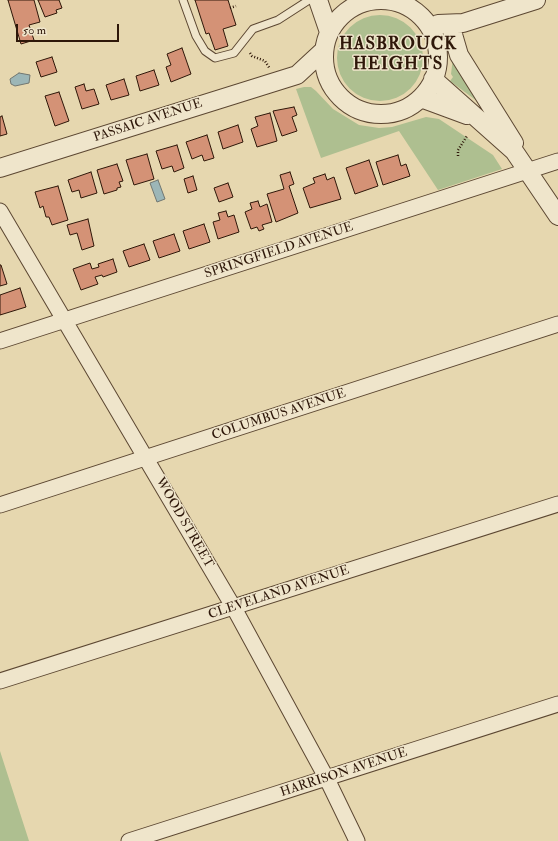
<!DOCTYPE html>
<html>
<head>
<meta charset="utf-8">
<style>
  body { margin:0 }
  #map { position:relative; width:558px; height:841px; overflow:hidden; background:#e6d7af; font-family:"IM FELL Double Pica",serif }
  canvas { display:block }
  .scale { position:absolute; left:16px; top:24px; width:103px; height:18px; box-sizing:border-box; border:2px solid #2e1709; border-top:0; padding-left:5px; font-size:12px; line-height:14px; white-space:nowrap; color:#2e1709; -webkit-text-stroke:3px #efe5cb; paint-order:stroke }
</style>
</head>
<body>
<div id="map">
<canvas width="558" height="841"></canvas>
<div class="scale">50 m</div>
</div>
<script>
const context = document.querySelector('canvas').getContext('2d');
context.lineJoin = 'round';
function fill(path, color) { context.fillStyle = color; context.fill(path, 'evenodd'); }
const poly = rows => new Path2D(rows.map(r => 'M' + r).join(''));
function trace(path, color, width, dash) { context.strokeStyle = color; context.lineWidth = width; context.lineCap = dash ? 'butt' : 'round'; context.setLineDash(dash || []); context.stroke(path); }
function write(font, color, halo, rows, align = 'center') {
  context.font = font + ' "IM FELL Double Pica",serif'; context.lineWidth = 3; context.setLineDash([]); context.textBaseline = 'middle'; context.strokeStyle = halo; context.fillStyle = color; for (const [text, x, y, turn = 0] of rows) {
    context.save(); context.translate(x, y); context.rotate((+turn || 0) * Math.PI / 180); context.textAlign = isNaN(turn) ? turn : align; if (halo) context.strokeText(text, 0, 0); context.fillText(text, 0, 0); context.restore();
  }
}
const green = poly([
  '337 58a43 43 0 1 1 86 0a43 43 0 1 1-86 0Z',
  [453,58,485,107,450,81,453,77,451,74],
  [304,87,311,87,316,91,333,109,359,125,379,128,392,127,426,117,439,119,493,155,502,169,438,190,399,131,321,158,296,89],
  [0,751,29,841,0,841]
]);
const water = poly([
  [19,73,30,75,29,83,15,86,11,84,10,79,19,73],
  [158,180,165,199,157,202,150,183,158,180]
]);
const building = poly([
  [8,0,34,0,40,22,29,25,34,40,21,44,8,0],
  [38,0,59,0,62,8,56,10,57,13,45,17,38,0],
  [195,0,228,0,236,25,223,29,228,46,215,50,209,33,206,34,195,0],
  [182,48,191,74,171,82,166,67,171,65,167,54,182,48],
  [52,57,57,72,41,77,36,62,52,57],
  [154,70,159,85,140,91,136,76,154,70],
  [124,79,129,95,111,100,106,85,124,79],
  [84,84,86,91,94,89,99,104,82,109,75,87,84,84],
  [59,92,69,121,55,126,45,96,59,92],
  [294,107,297,115,292,117,297,131,282,136,273,111,294,107],
  [270,113,277,141,257,147,251,129,258,126,255,117,270,113],
  [2,116,7,134,0,136,0,117,2,116],
  [238,125,243,142,223,149,218,132,238,125],
  [207,135,214,158,204,161,202,155,192,159,186,142,207,135],
  [177,145,184,168,174,172,172,166,162,169,156,151,177,145],
  [147,154,154,179,134,185,126,160,147,154],
  [398,155,401,166,406,164,410,176,383,185,376,162,398,155],
  [369,160,378,186,355,194,346,168,369,160],
  [117,164,123,181,119,182,121,187,117,188,117,190,104,194,97,170,117,164],
  [91,172,97,193,81,198,79,190,72,192,68,180,91,172],
  [290,172,294,184,289,186,298,213,276,222,267,194,284,189,280,175,290,172],
  [325,174,327,180,334,177,341,199,310,208,303,188,315,183,313,178,325,174],
  [193,176,197,190,188,193,184,179,193,176],
  [228,183,233,197,219,202,214,188,228,183],
  [58,186,68,220,52,225,49,217,46,217,43,206,40,208,35,192,58,186],
  [258,201,260,207,267,204,272,222,262,225,264,229,259,231,257,227,251,229,245,212,252,209,250,203,258,201],
  [226,211,228,217,234,215,239,232,218,239,213,222,220,220,218,213,226,211],
  [88,219,94,246,82,250,77,233,70,235,67,225,88,219],
  [204,224,210,242,189,249,183,231,204,224],
  [174,234,180,251,159,258,153,241,174,234],
  [144,244,150,260,129,267,123,251,144,244],
  [113,259,117,272,103,277,102,275,95,277,98,284,81,290,73,269,90,263,92,269,99,267,98,264,113,259],
  [0,265,1,265,7,284,0,286,0,265],
  [20,288,26,307,0,315,0,295,20,288]
]);
const path = poly([
  [230,8,236,6],
  [250,53,252,56,265,61,270,69],
  [458,156,458,150,467,136]
]);
const service = poly([
  [183,0,196,36,205,51,215,58,234,53,253,29,278,20,309,0]
]);
const minor = poly([
  [0,211,234,608,327,779,357,841],
  [0,341,558,161],
  [0,505,558,324],
  [0,681,558,504],
  [129,841,558,704]
]);
const tertiary = poly([
  [318,0,329,32],
  '324 57a57 57 0 1 1 114 0a57 57 0 1 1-114 0Z',
  [438,24,463,23,536,0],
  [452,31,459,55,514,143],
  [433,79,514,151,558,216],
  [421,98,467,115],
  [0,168,297,75,324,50]
]);
const streetNames = [
  ["PASSAIC AVENUE",148,121,-18],
  ["SPRINGFIELD AVENUE",279,251,-18],
  ["COLUMBUS AVENUE",279,415,-18],
  ["WOOD STREET",184,523,60],
  ["CLEVELAND AVENUE",279,593,-18],
  ["HARRISON AVENUE",344,773,-18]
];
const districtNames = [
  ["HASBROUCK",398,45],
  ["HEIGHTS",398,65]
];
fill(green, '#aebf90');
fill(water, '#9cb6b7');
trace(water, '#707671', 1);
fill(building, '#d49276');
trace(building, '#2e1709', 1);
trace(service, '#5c4732', 9);
trace(minor, '#5c4732', 17);
trace(tertiary, '#5c4732', 20);
trace(path, '#2e1709', 2.5, [1, 2]);
trace(service, '#efe5cb', 7);
trace(minor, '#efe5cb', 15);
trace(tertiary, '#efe5cb', 18);
write('13px', '#2e1709', '#efe5cb', streetNames);
context.letterSpacing = '1px';
write('bold 17px', '#2e1709', '#efe5cb', districtNames);
context.letterSpacing = '0px';
</script>
</body>
</html>
